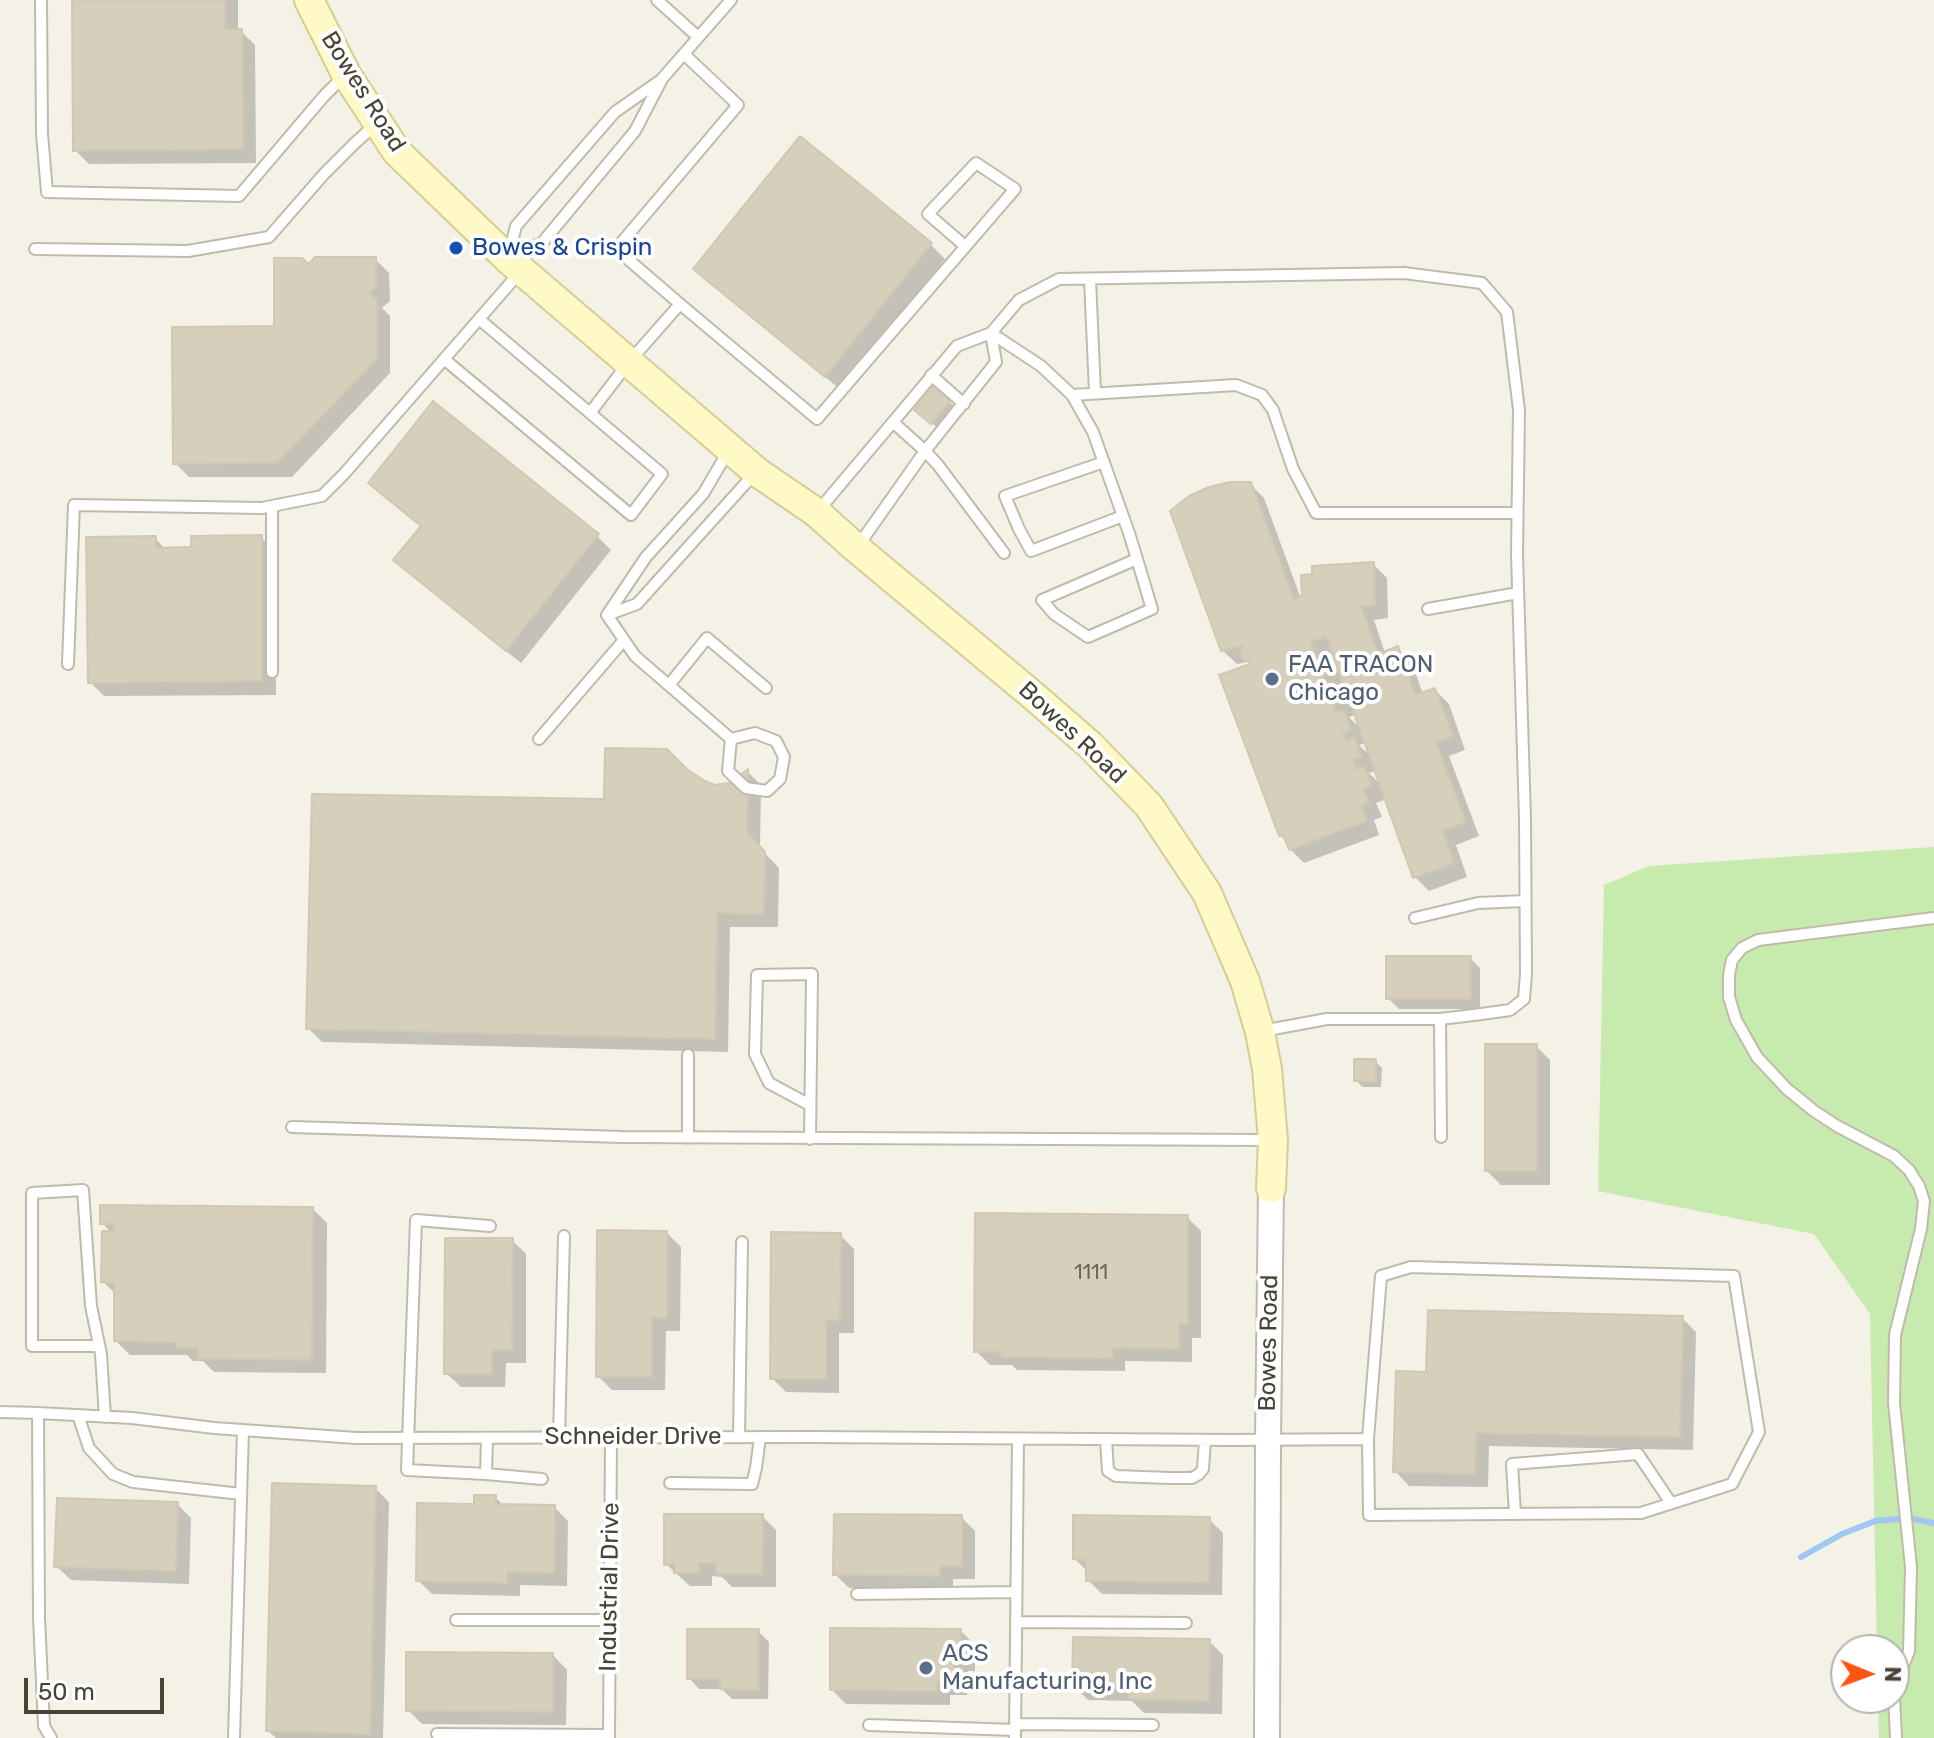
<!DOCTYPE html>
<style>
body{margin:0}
#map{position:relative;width:1934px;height:1738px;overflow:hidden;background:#f4f2e7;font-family:Rubik,sans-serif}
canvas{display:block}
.north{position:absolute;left:1830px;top:1634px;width:80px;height:80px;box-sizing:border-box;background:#fff;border:2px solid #b5b4ae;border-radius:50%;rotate:91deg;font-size:22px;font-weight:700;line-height:32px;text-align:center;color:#474335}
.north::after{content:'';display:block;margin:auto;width:28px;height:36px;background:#ff5513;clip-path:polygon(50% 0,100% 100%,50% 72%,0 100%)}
.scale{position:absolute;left:24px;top:1678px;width:140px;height:36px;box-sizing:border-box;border:4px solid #474335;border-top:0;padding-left:10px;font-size:24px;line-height:28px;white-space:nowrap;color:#474335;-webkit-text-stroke:6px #fff;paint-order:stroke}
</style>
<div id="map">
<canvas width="1934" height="1738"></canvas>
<div class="north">N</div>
<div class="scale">50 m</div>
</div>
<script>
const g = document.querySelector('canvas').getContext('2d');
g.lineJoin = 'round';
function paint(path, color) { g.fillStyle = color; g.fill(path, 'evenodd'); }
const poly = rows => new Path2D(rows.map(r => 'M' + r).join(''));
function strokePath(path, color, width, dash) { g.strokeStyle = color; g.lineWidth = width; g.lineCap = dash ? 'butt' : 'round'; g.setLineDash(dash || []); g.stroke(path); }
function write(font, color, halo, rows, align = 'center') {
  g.font = font + ' Rubik,sans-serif'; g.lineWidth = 8; g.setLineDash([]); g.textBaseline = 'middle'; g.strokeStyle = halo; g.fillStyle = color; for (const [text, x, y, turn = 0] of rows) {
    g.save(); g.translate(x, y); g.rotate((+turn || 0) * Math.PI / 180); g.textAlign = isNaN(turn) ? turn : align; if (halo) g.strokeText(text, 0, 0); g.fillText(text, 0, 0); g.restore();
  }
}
paint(poly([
 [1934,847,1934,1738,1879,1738,1878,1698,1894,1698,1894,1650,1877,1650,1870,1314,1814,1234,1598,1191,1604,885,1649,866]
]), '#c7eaae');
paint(poly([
 [74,0,238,0,238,31,241,31,255,45,256,163,89,164,75,150],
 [800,139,931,245,945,259,840,389,709,283,695,269],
 [375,259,389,273,390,301,382,308,390,316,390,373,292,477,189,477,175,463,276,328,309,267],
 [934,389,956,408,939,429,923,416],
 [370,483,597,536,611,550,521,663,410,574,396,560,422,527,384,497],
 [1250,484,1264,498,1301,599,1373,564,1387,578,1388,618,1374,620,1385,653,1398,649,1412,663,1423,694,1435,690,1449,704,1465,750,1449,756,1479,836,1456,845,1467,877,1429,891,1415,877,1387,799,1376,803,1382,817,1374,820,1379,835,1304,863,1290,849,1288,843,1280,835,1252,665,1248,662,1237,664,1222,650],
 [1334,652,1341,674,1324,656],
 [1346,686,1352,703,1338,689],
 [1356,715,1362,730,1349,717],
 [1366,743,1372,758,1359,745],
 [1376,771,1382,786,1369,773],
 [261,537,275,552,276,695,104,696,90,682,155,538,166,550,193,549],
 [687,772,715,787,730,785,748,772,761,785,760,848,779,868,778,927,730,927,728,1052,322,1042,308,1028,606,801],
 [1470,958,1480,968,1480,1009,1399,1009,1388,998],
 [1536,1046,1550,1060,1550,1185,1501,1185,1487,1171],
 [1375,1061,1382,1068,1381,1087,1362,1087,1356,1080],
 [313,1209,327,1223,326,1373,214,1372,203,1361,193,1361,187,1355,130,1355,116,1341,116,1294,103,1282,112,1233,102,1223],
 [1187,1217,1201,1231,1201,1338,1192,1338,1192,1362,1125,1361,1125,1371,1017,1370,1012,1365,990,1365,976,1351],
 [667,1233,681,1247,680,1331,666,1331,665,1390,612,1390,598,1376],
 [840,1235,854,1249,854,1333,839,1333,839,1393,786,1392,772,1378],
 [512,1240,526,1254,526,1363,506,1363,505,1387,461,1387,446,1373],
 [1682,1318,1696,1332,1693,1450,1489,1446,1488,1487,1409,1486,1395,1471,1428,1374],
 [375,1488,389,1502,383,1738,276,1738,268,1731],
 [495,1497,504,1506,554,1507,568,1521,567,1586,520,1585,520,1596,432,1594,418,1580,476,1506],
 [177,1504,191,1518,189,1584,71,1580,56,1566],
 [762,1516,776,1530,776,1587,732,1587,722,1577,712,1576,712,1586,690,1586,666,1564],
 [961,1517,975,1531,975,1579,953,1579,953,1589,849,1588,835,1574],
 [1209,1519,1223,1533,1222,1595,1102,1594,1088,1580,1088,1572,1075,1559],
 [758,1631,769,1642,768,1699,732,1699,722,1689,699,1689,689,1678],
 [961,1631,975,1645,975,1671,968,1671,967,1695,950,1695,950,1705,846,1704,832,1690],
 [1209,1641,1223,1655,1222,1714,1144,1713,1132,1701,1088,1700,1074,1686],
 [553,1655,567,1670,566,1725,422,1724,408,1710]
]), '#0003');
strokePath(poly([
 [1801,1557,1842,1534,1875,1521,1908,1518,1934,1523]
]), '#a1c7f3', 6);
const building = poly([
 [72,0,225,0,225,29,242,29,243,149,73,151,72,0],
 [800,136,932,243,825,377,693,269,800,136],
 [315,257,376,257,376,286,370,293,377,300,377,359,277,463,173,464,172,327,274,326,274,258,302,258,309,264,315,257],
 [934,386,951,400,931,424,914,410,934,386],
 [433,401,599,534,506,651,393,560,421,526,368,483,433,401],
 [1230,482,1251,482,1294,600,1302,595,1301,575,1312,574,1312,566,1374,562,1375,605,1361,606,1378,654,1398,646,1415,695,1435,688,1453,736,1436,742,1466,822,1443,831,1454,863,1413,878,1326,636,1311,642,1316,657,1324,654,1331,673,1323,676,1326,685,1334,682,1341,702,1333,705,1336,713,1344,710,1351,729,1343,733,1346,741,1354,737,1362,757,1353,760,1356,769,1364,766,1372,785,1363,789,1369,803,1361,806,1367,821,1289,850,1283,835,1279,836,1219,675,1250,664,1248,660,1245,661,1242,658,1240,654,1241,649,1244,648,1243,646,1221,651,1170,511,1189,496,1209,487,1230,482],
 [262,535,262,681,88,683,86,537,156,536,156,548,191,547,191,536,262,535],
 [605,748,667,749,688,770,705,781,715,785,729,783,748,769,747,832,765,852,764,914,717,913,715,1039,306,1029,312,794,604,799,605,748],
 [1386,956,1471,956,1471,999,1386,999,1386,956],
 [1485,1044,1537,1044,1537,1171,1485,1171,1485,1044],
 [1354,1059,1376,1059,1376,1082,1354,1081,1354,1059],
 [100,1205,313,1207,312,1360,198,1359,198,1348,177,1347,177,1342,114,1341,114,1283,101,1282,102,1231,114,1231,114,1224,100,1224,100,1205],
 [975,1213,1188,1215,1188,1324,1179,1324,1179,1349,1112,1348,1112,1358,1001,1357,1001,1352,974,1352,975,1213],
 [597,1230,667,1231,667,1318,652,1317,652,1377,596,1377,597,1230],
 [771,1232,841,1233,840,1320,826,1320,826,1379,770,1379,771,1232],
 [445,1238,513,1238,512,1350,492,1350,492,1374,444,1374,445,1238],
 [1428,1310,1683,1316,1680,1437,1476,1433,1475,1474,1393,1472,1396,1371,1426,1372,1428,1310],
 [272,1483,376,1486,370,1734,266,1731,272,1483],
 [474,1495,496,1495,496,1504,555,1505,554,1573,507,1572,507,1583,416,1581,417,1503,474,1504,474,1495],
 [57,1498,178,1502,176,1571,54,1567,57,1498],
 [664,1514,763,1514,762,1574,716,1574,716,1563,698,1563,699,1573,674,1573,674,1564,664,1565,664,1514],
 [834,1514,962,1515,962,1566,940,1566,940,1576,833,1575,834,1514],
 [1073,1515,1210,1517,1209,1582,1086,1581,1086,1560,1073,1559,1073,1515],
 [830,1628,961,1629,961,1658,954,1657,954,1682,937,1682,937,1691,830,1690,830,1628],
 [687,1629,759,1629,759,1690,720,1689,720,1679,687,1679,687,1629],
 [1073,1637,1210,1639,1209,1701,1128,1699,1128,1688,1072,1687,1073,1637],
 [406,1652,553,1653,553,1712,406,1711,406,1652]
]);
paint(building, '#d6cfbc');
strokePath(building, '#d1c8af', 2);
const service = poly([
 [41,0,42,134,47,192,239,196,324,96,345,75],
 [657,0,698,37],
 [35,249,188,251,269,237,324,174,355,143,376,124],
 [509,254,516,226,615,112,661,80,731,0],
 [510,257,542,243,635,131,661,81],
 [1090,279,1095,393],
 [680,304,817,419,1015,189,976,163,928,214,965,246],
 [444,359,631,515,662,474,479,319],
 [931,375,964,404],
 [1072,395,1236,385,1262,395,1273,410,1293,469,1316,513,1517,513],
 [590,413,629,362,680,304,616,249,738,105,685,55],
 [894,423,925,451,938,465,1004,553],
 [1104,462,1005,496,1019,529,1031,551,1123,516],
 [272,506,272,672],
 [818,511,957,346,991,333,996,362,925,451,858,546],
 [1137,559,1042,600,1054,614,1088,637,1152,609,1137,559,1129,533,1093,432,1072,395,1041,366,991,333,1019,300,1059,279,1404,273,1482,283,1507,312,1519,410,1517,554,1525,818,1526,974,1524,999,1510,1010,1474,1015,1440,1019,1327,1019,1262,1031],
 [1428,609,1518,593],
 [607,615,635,656,731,739,755,733,776,741,784,757,780,779,767,791,746,788,728,771,731,739],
 [607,615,637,604,754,474],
 [607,615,646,557,703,494,729,450],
 [68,664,74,505,262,508,322,496,344,474,520,272],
 [669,685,707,638,766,688],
 [539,739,624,640],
 [1415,918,1478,903,1525,901],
 [1440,1019,1441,1137],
 [292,1127,622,1137,1271,1140],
 [688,1138,688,1055],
 [810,1139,812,974,757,975,755,1054,769,1083,810,1105],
 [99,1346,32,1346,32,1193,83,1190,91,1306,101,1354,105,1417],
 [0,1412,38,1413,132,1418,214,1428,356,1438,812,1437,1232,1440,1368,1439,1369,1515,1641,1513,1732,1484,1759,1432,1734,1276,1411,1267,1381,1276,1368,1439],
 [38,1413,39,1618,44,1726,51,1738],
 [78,1415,89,1448,113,1474,133,1482,241,1494],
 [559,1437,564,1236],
 [739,1437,742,1242],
 [487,1438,486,1474,407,1470,416,1220,490,1226],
 [1106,1439,1108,1471,1116,1476,1169,1478,1192,1478,1199,1474,1203,1469,1205,1440],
 [486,1474,542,1479],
 [670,1483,752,1484,756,1468,760,1437],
 [1515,1514,1512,1464,1638,1454,1671,1503],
 [857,1594,1016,1592],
 [456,1620,610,1620],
 [1016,1622,1186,1623],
 [1894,1690,1909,1651,1911,1567,1894,1403,1895,1335,1921,1229,1924,1201,1919,1186,1909,1170,1894,1156,1837,1126,1814,1111,1787,1089,1757,1057,1736,1020,1729,997,1729,975,1732,960,1742,948,1758,940,1934,918],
 [1894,1698,1896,1738],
 [1015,1724,1153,1725],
 [869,1725,1015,1730],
 [437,1734,609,1735],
 [234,1738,243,1430],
 [609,1738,611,1437],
 [1015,1738,1018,1439]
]);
const tertiary = poly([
 [1267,1738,1268,1440,1271,1188]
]);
const secondary = poly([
 [309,0,346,74,397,152,507,258,757,472,817,513,856,548,1030,693,1090,745,1149,806,1207,893,1245,981,1260,1032,1267,1069,1273,1140,1271,1188]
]);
strokePath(service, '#c0bba9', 14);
strokePath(tertiary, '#c0bba9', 28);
strokePath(secondary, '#d6cd95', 32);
strokePath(service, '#fff', 10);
strokePath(tertiary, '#fff', 24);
strokePath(secondary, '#fff9c6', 28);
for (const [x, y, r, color] of [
 [456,248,8,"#1a4fb4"],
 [1272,679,8,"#5c6f8a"],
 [926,1668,8,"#5c6f8a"]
]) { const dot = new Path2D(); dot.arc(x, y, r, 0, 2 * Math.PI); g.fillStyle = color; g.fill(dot); strokePath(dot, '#fff', 3); }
write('20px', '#6b6657', null, [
 ["1111",1091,1273]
]);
write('24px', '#474335', '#fff', [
 ["Bowes Road",363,92,58],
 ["Bowes Road",1072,733,43],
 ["Bowes Road",1269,1343,-89],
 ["Schneider Drive",633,1437],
 ["Industrial Drive",610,1587,-89]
]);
write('24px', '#164399', '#fff', [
 ["Bowes & Crispin",472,248]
], 'left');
write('24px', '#4e5e75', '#fff', [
 ["FAA TRACON",1288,665],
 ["Chicago",1288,693],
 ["ACS",942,1654],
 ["Manufacturing, Inc",942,1682]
], 'left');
</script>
